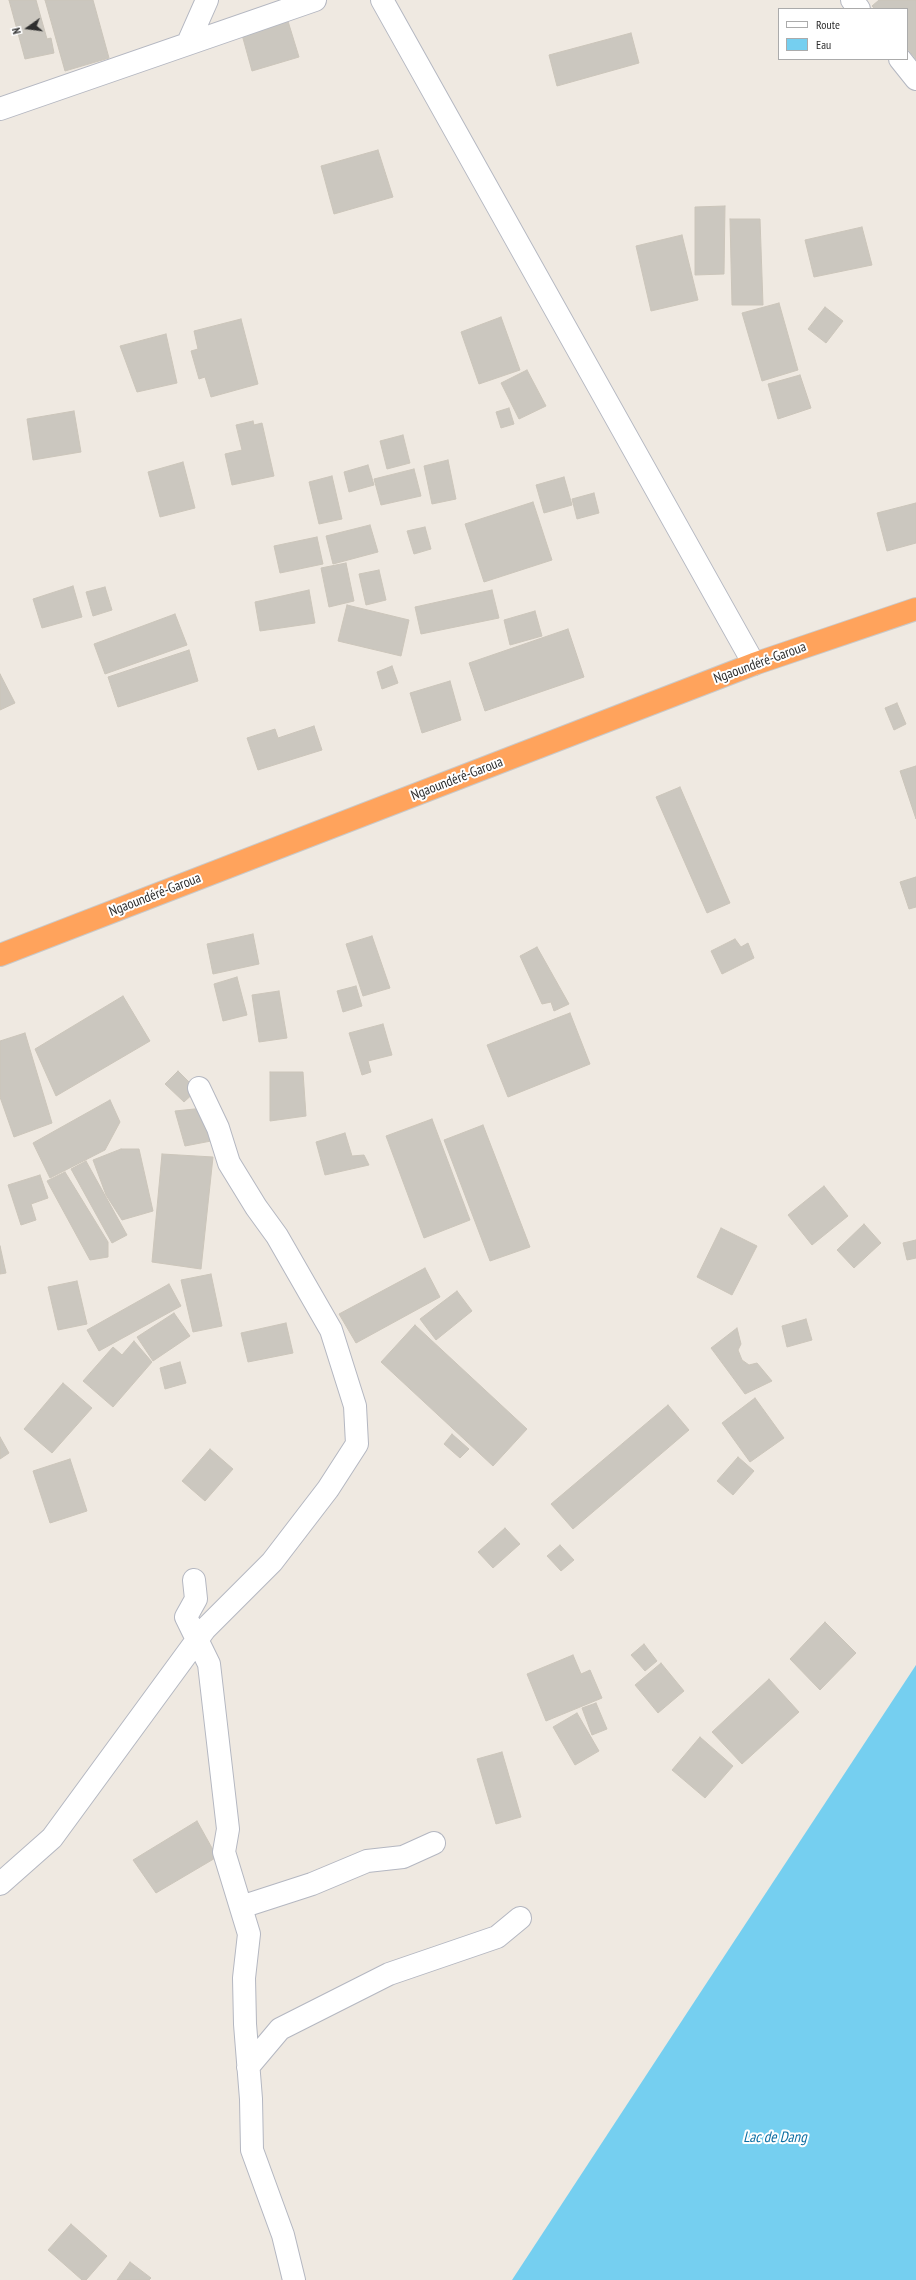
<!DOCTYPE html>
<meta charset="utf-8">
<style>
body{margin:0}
#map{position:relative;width:916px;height:2280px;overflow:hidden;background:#efe9e1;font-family:"PT Sans Narrow",sans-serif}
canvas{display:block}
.legend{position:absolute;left:778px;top:8px;width:130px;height:52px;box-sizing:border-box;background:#fff;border:1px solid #ababab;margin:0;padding:5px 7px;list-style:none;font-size:12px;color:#2e2e2e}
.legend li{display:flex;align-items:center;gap:8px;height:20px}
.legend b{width:20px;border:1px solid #ababab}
.north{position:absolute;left:8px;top:8px;width:40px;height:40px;-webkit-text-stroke:3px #fff;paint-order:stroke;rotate:256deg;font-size:11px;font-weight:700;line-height:16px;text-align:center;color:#2e2e2e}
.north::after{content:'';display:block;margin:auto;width:14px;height:18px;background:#2e2e2e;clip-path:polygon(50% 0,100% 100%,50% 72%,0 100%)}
</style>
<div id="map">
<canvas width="916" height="2280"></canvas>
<ul class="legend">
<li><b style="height:5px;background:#fff"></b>Route</li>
<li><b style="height:11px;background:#75cff0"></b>Eau</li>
</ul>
<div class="north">N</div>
</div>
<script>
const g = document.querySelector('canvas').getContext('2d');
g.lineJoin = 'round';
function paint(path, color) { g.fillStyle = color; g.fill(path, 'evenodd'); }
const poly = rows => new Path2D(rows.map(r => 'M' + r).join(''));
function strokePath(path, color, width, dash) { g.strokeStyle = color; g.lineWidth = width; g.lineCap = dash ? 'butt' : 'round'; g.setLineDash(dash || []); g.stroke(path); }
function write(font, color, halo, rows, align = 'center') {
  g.font = font + ' "PT Sans Narrow",sans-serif'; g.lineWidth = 4; g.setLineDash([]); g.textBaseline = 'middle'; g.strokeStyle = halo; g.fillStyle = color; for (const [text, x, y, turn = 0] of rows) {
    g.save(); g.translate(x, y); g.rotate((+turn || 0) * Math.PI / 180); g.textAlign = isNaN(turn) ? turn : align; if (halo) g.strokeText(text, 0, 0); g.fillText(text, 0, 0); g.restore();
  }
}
paint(poly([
 [916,1665,916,2280,512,2280,702,1990]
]), '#75cff0');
const building = poly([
 [9,0,36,0,47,39,51,38,54,53,25,59,9,0],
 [45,0,93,0,109,58,65,71,45,0],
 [879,0,916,0,916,59,907,48,907,9,875,9,872,6,879,0],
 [287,18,299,57,252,71,241,31,287,18],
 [631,33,639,63,557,86,549,55,631,33],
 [378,150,393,197,334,214,321,166,378,150],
 [725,206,724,274,695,275,695,207,725,206],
 [730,219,760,219,763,305,732,305,730,219],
 [862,227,872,265,814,277,805,240,862,227],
 [682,235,698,300,651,311,636,246,682,235],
 [779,303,798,370,762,381,742,313,779,303],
 [825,307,843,321,826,343,808,329,825,307],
 [501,317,520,370,479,384,461,332,501,317],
 [241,319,258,384,211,397,205,377,199,379,191,351,198,349,194,331,241,319],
 [166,334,177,383,137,392,120,346,166,334],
 [527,370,546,406,519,419,501,383,527,370],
 [800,375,811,408,778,419,768,384,800,375],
 [509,408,514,424,501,428,496,412,509,408],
 [74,411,81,452,33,460,27,419,74,411],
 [253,421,254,425,262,423,274,476,232,485,225,454,242,450,236,425,253,421],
 [403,435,410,463,387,469,380,441,403,435],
 [448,460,456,499,432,504,424,466,448,460],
 [183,462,195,508,160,517,148,472,183,462],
 [368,465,374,485,349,492,344,472,368,465],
 [414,469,421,496,381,505,374,479,414,469],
 [332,476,342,519,319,524,309,482,332,476],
 [564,477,572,505,544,513,536,485,564,477],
 [594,493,599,513,577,519,572,499,594,493],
 [533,502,552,560,484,582,465,524,533,502],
 [916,503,916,543,887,551,877,513,916,503],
 [370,525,378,552,333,564,326,536,370,525],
 [425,527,431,549,414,554,407,531,425,527],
 [317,537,323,564,280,573,274,546,317,537],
 [346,563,354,601,329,607,321,568,346,563],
 [379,570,386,600,366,605,359,574,379,570],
 [73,586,82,617,42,628,33,599,73,586],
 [105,587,112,610,93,616,86,592,105,587],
 [309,590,315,623,260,631,255,602,309,590],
 [492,590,499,618,421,634,415,607,492,590],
 [347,605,409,620,401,656,338,641,347,605],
 [535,611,542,636,510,645,504,620,535,611],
 [175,614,187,645,105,674,94,644,175,614],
 [568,629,584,677,485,711,469,663,568,629],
 [189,650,198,681,118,707,108,677,189,650],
 [392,666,398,683,382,689,377,672,392,666],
 [0,674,15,703,0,710,0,674],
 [450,681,461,720,422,733,410,693,450,681],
 [897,703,906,724,894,730,885,708,897,703],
 [314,726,322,750,258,770,247,738,275,729,278,738,314,726],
 [916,766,916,819,900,771,916,766],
 [680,787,730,903,707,913,656,797,680,787],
 [916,877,916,907,909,909,900,882,916,877],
 [253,934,259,964,213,974,207,944,253,934],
 [372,936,390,988,363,996,346,944,372,936],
 [735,939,741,947,748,943,754,958,722,974,711,951,735,939],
 [537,947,569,1004,554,1011,551,1002,542,1004,520,956,537,947],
 [237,977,247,1015,223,1021,214,984,237,977],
 [356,986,362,1006,343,1012,337,991,356,986],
 [279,991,287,1038,259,1042,252,995,279,991],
 [123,996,150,1041,56,1096,35,1049,123,996],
 [570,1013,590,1064,508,1097,487,1045,570,1013],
 [383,1024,392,1055,368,1061,371,1072,362,1075,349,1033,383,1024],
 [25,1033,52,1123,14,1137,0,1097,0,1041,25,1033],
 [178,1071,197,1090,184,1102,165,1084,178,1071],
 [270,1072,303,1072,306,1116,270,1121,270,1072],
 [110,1100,120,1122,105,1150,50,1178,33,1143,110,1100],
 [204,1108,211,1141,185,1146,175,1111,204,1108],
 [432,1119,470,1220,424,1238,386,1136,432,1119],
 [483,1125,530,1247,490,1261,444,1140,483,1125],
 [345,1133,352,1156,364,1155,369,1165,325,1175,316,1142,345,1133],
 [121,1149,139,1149,153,1211,122,1220,106,1195,93,1160,121,1149],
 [162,1154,213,1157,201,1269,152,1262,162,1154],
 [86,1161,127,1235,112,1243,71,1169,86,1161],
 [65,1172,108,1242,108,1257,90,1260,47,1181,65,1172],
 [40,1175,48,1198,31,1204,36,1220,21,1225,8,1185,40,1175],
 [824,1186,848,1216,812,1245,788,1215,824,1186],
 [864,1224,881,1243,854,1268,837,1250,864,1224],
 [721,1228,757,1246,732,1295,697,1277,721,1228],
 [916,1240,916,1258,907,1260,903,1243,916,1240],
 [0,1246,6,1273,0,1274,0,1246],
 [425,1268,440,1297,356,1343,339,1314,425,1268],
 [211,1274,222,1326,193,1332,181,1280,211,1274],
 [77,1281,87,1324,58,1330,48,1287,77,1281],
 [169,1284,181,1306,99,1351,87,1330,169,1284],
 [457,1291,472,1311,436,1340,420,1319,457,1291],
 [174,1313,190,1336,153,1361,137,1337,174,1313],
 [806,1319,812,1340,787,1347,782,1326,806,1319],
 [286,1323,293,1353,248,1362,241,1333,286,1323],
 [415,1325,527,1429,493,1466,381,1362,415,1325],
 [737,1328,741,1344,738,1350,742,1360,749,1365,757,1363,772,1381,745,1394,711,1348,737,1328],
 [134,1341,152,1362,113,1407,83,1381,113,1347,122,1355,134,1341],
 [180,1362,186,1383,165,1389,160,1368,180,1362],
 [63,1383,92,1408,52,1453,24,1429,63,1383],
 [755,1398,784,1438,750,1462,722,1423,755,1398],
 [668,1405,689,1430,573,1529,551,1504,668,1405],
 [452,1434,469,1449,460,1458,444,1444,452,1434],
 [0,1437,9,1453,0,1459,0,1437],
 [210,1449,233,1469,205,1501,182,1481,210,1449],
 [738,1457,754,1471,733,1495,717,1481,738,1457],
 [70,1459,87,1511,50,1523,33,1471,70,1459],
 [505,1528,520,1544,493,1568,478,1552,505,1528],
 [560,1545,574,1560,561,1571,547,1556,560,1545],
 [825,1622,856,1653,820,1690,790,1659,825,1622],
 [644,1644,657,1661,645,1671,631,1655,644,1644],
 [573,1655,581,1674,590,1670,602,1698,546,1721,527,1674,573,1655],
 [661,1663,684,1691,658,1713,635,1685,661,1663],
 [769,1679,799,1712,742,1764,712,1732,769,1679],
 [596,1703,607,1729,592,1735,582,1708,596,1703],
 [577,1713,599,1751,575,1765,553,1727,577,1713],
 [700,1737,733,1766,705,1798,672,1770,700,1737],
 [502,1752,521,1817,496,1824,477,1759,502,1752],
 [197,1821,217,1857,156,1893,133,1860,197,1821],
 [71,2224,107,2256,86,2280,82,2280,48,2250,71,2224],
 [130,2262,151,2278,149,2280,117,2280,130,2262]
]);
paint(building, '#cbc7bf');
strokePath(building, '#cbc5ba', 1);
const street = poly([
 [382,0,754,664],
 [852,0,859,9],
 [188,43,207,0],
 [900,59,916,79],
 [0,109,315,0],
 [194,1580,196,1599,186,1617,209,1664,228,1829,224,1852,249,1934,244,1978,245,2024,251,2099,252,2150,283,2235,294,2280],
 [0,1884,52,1838,205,1629,272,1562,328,1489,357,1444,355,1406,331,1330,277,1236,256,1207,229,1163,218,1128,199,1088],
 [241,1907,312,1884,367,1861,403,1857,434,1843],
 [248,2067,280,2029,389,1974,497,1937,520,1918]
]);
const highway = poly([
 [0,955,754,664,916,609]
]);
strokePath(street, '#b4b7c1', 24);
strokePath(highway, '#c9c9c9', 24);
strokePath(street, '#fff', 22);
strokePath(highway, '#ffa35c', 22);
write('14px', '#2e2e2e', '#fff', [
 ["Ngaoundéré-Garoua",760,663,-20],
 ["Ngaoundéré-Garoua",457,779,-21],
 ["Ngaoundéré-Garoua",155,895,-21]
]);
write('italic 15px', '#0d6fa3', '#fff', [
 ["Lac de Dang",775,2138]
]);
</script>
